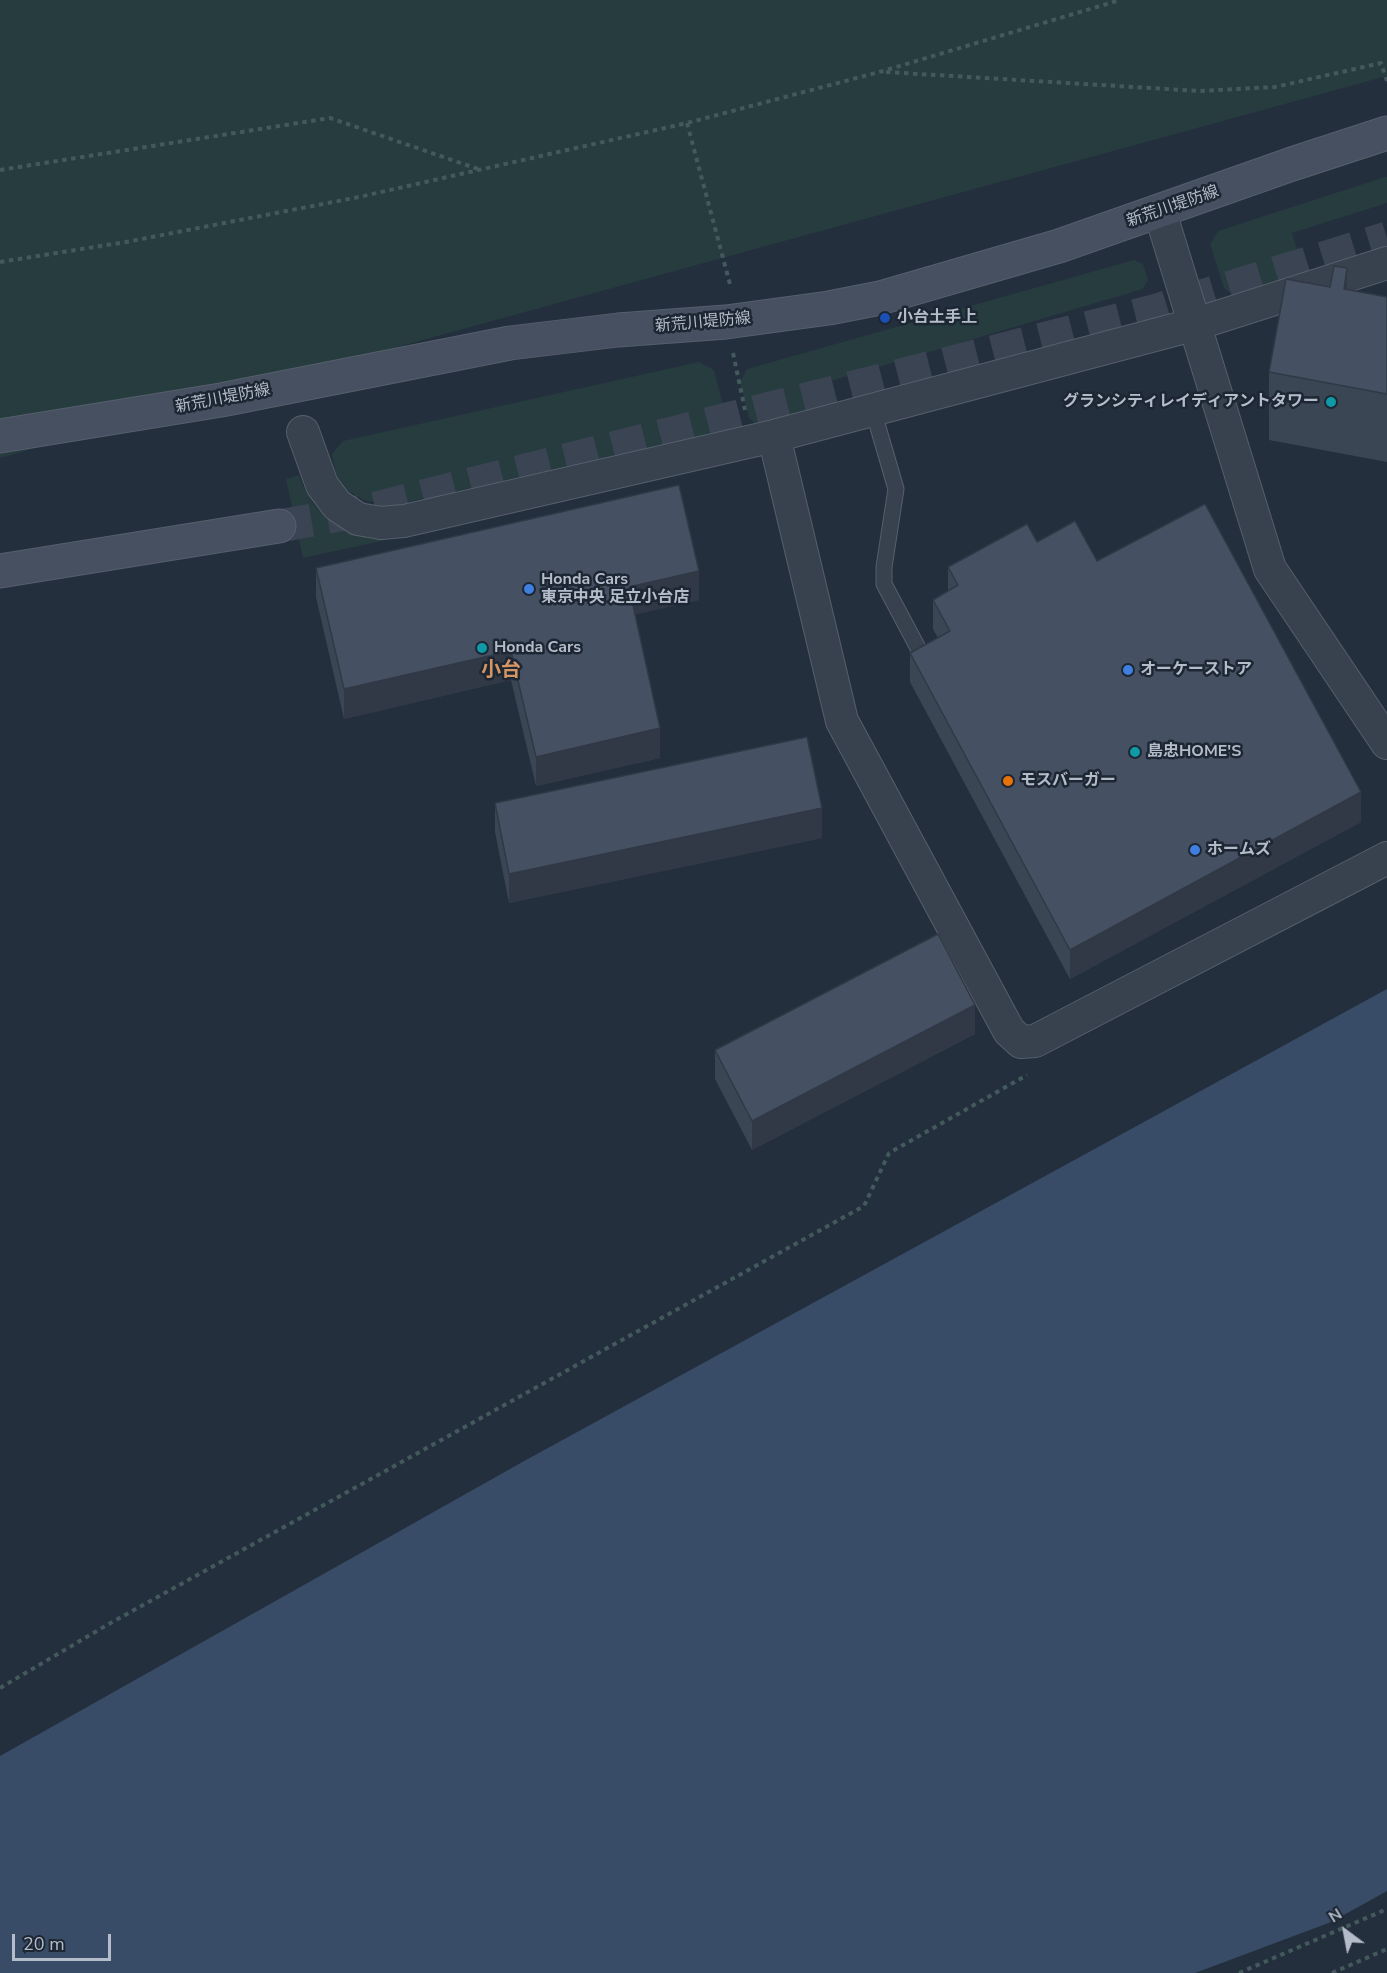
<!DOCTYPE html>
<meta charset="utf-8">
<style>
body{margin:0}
#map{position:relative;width:1387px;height:1973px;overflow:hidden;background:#242f3e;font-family:"Nunito Sans",sans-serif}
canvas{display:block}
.north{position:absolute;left:1315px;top:1901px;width:60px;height:60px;-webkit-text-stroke:4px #1d2633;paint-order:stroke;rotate:328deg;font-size:16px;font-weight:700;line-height:24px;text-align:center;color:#b4bcc9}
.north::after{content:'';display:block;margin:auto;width:21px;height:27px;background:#b4bcc9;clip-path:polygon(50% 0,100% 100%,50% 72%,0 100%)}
.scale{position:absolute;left:12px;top:1934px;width:99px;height:27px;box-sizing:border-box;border:3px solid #b4bcc9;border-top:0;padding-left:8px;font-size:18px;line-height:21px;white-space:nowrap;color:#b4bcc9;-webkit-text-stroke:4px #1d2633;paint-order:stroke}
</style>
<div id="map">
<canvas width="1387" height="1973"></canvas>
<div class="north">N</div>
<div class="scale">20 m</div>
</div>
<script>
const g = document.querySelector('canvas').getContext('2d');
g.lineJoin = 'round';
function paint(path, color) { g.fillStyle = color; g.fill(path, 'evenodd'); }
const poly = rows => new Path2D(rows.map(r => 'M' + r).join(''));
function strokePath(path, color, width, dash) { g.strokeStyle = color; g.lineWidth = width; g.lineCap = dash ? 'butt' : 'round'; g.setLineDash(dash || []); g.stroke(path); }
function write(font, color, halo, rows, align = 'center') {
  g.font = font + ' "Nunito Sans","Noto Sans JP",sans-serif'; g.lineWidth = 5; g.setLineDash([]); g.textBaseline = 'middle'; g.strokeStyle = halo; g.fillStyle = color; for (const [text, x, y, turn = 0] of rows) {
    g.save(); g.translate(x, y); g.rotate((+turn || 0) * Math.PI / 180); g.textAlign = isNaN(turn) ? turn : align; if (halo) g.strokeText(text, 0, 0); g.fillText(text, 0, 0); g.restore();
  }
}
paint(poly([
 [0,0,1387,0,1387,76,229,393,0,458],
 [1385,177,1387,177,1387,203,1292,233,1304,273,1232,294,1224,288,1210,244,1218,231],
 [1134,260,1143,264,1148,280,1143,289,831,381,837,403,756,424,749,418,740,382,747,369],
 [699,362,714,370,727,420,720,432,390,506,364,500,347,490,336,474,332,454,343,441],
 [299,475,304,488,314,505,331,524,351,534,391,539,303,558,286,479]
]), '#263c3f');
paint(poly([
 [1387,989,1387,1891,1331,1922,1195,1973,0,1973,0,1756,526,1460]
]), '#394c67');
strokePath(poly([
 [279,526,368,510,1157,310,1387,238]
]), '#3a4453', 33, [33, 16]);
const lane = poly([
 [873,410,896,489,884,567,884,584,927,665]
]);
const street = poly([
 [1160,212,1270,569,1387,743],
 [303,432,322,485,337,505,358,519,381,523,404,521,774,436,1196,324,1387,263],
 [774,436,842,721,1009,1031,1021,1042,1035,1041,1387,858]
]);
const secondary = poly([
 [0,436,221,400,510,343,618,330,726,322,829,308,880,298,1059,246,1292,164,1387,133],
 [0,571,279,526]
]);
strokePath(lane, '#565f6c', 17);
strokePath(street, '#565f6c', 34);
strokePath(secondary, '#565f6c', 35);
strokePath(poly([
 [886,72,1200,91,1275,87,1381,63,1387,81],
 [687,123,731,288],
 [0,170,330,118,481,170],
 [0,262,126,242,359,197,687,123,883,71,1120,0],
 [733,353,745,410],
 [0,1688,107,1625,864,1206,889,1153,1027,1075],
 [1239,1973,1387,1909],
 [1332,1973,1387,1949]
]), '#44595c', 4, [4.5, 4.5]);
strokePath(lane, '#38414e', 15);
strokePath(street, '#38414e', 32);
strokePath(secondary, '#465061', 33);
paint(poly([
 [1347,289,1387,297,1387,462,1269,440,1269,372],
 [1037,542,1097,561,1361,822,1070,979,910,682,910,653,938,638,933,629,933,600,948,591,948,567],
 [316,568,699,600,635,614,660,758,536,786,511,680,344,719,316,597],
 [495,803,822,838,509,903,495,832],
 [975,1034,752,1150,715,1079,715,1050]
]), '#3b4654');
paint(poly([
 [1347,268,1347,336,1344,289],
 [699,571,699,600,629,616,629,587],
 [511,651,511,680,344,719,344,689],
 [660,728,660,758,536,786,536,757],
 [1361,792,1361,822,1070,979,1070,950],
 [822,808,822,838,509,903,509,874],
 [975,1005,975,1034,752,1150,752,1121]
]), '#303945');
const building = poly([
 [1334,266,1347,268,1344,289,1387,297,1387,394,1269,372,1286,279,1330,287,1334,266],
 [679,485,699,571,629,587,660,728,536,757,511,651,344,689,316,568,679,485],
 [1205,504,1361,792,1070,950,910,653,950,631,933,600,958,585,948,567,1027,524,1037,542,1075,521,1097,561,1205,504],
 [807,737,822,808,509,874,495,803,807,737],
 [938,934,975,1005,752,1121,715,1050,938,934]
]);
paint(building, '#455162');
strokePath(building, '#303945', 1.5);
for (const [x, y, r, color] of [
 [885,318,6,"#1a4fb4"],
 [1331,402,6,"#0f9aa8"],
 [529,589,6,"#3f7fe0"],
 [482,648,6,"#0f9aa8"],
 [1128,670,6,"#3f7fe0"],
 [1135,752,6,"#0f9aa8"],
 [1008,781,6,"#e8710a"],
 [1195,850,6,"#3f7fe0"]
]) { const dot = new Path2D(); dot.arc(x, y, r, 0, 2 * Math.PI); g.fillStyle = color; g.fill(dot); strokePath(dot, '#1d2633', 2); }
write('16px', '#b4bcc9', '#1d2633', [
 ["新荒川堤防線",1173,207,-19],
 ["新荒川堤防線",703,323,-5],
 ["新荒川堤防線",223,399,-11]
]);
write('bold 16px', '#b4bcc9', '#1d2633', [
 ["小台土手上",897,318],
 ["グランシティレイディアントタワー",1319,402,"right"],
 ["Honda Cars",541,580],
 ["東京中央 足立小台店",541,598],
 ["Honda Cars",494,648],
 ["オーケーストア",1140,670],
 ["島忠HOME'S",1147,752],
 ["モスバーガー",1020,781],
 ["ホームズ",1207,850]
], 'left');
write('bold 20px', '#d59563', '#1d2633', [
 ["小台",501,671]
]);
</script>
